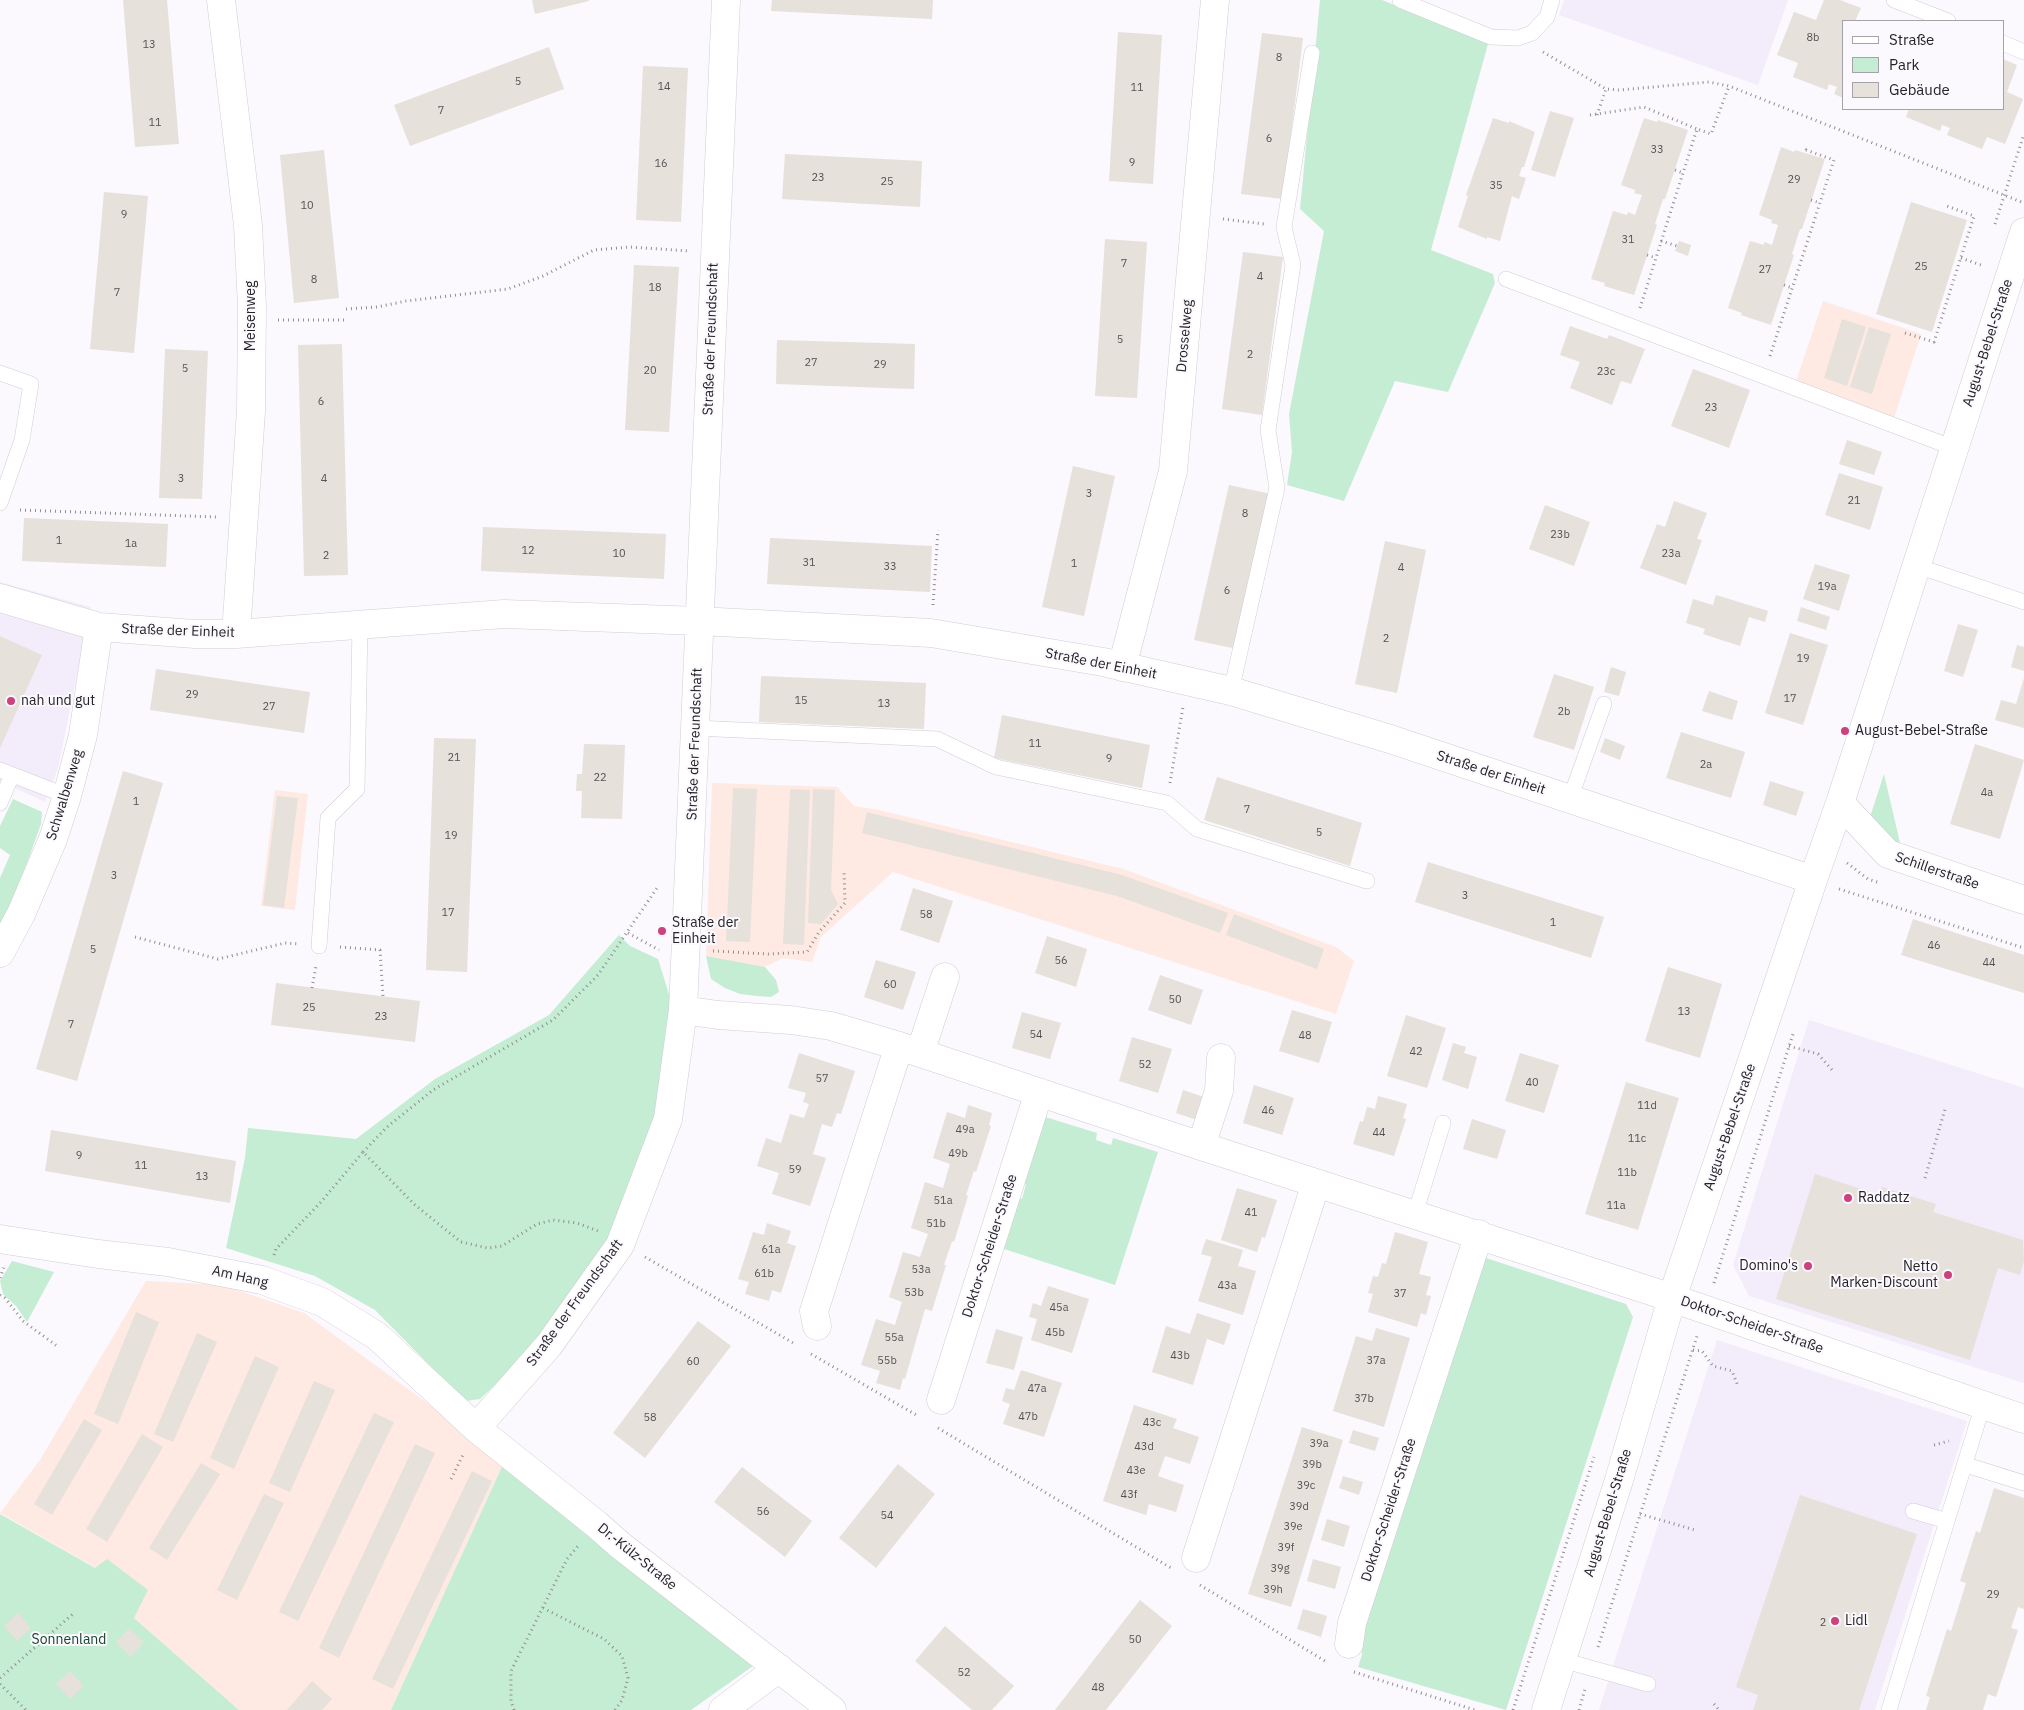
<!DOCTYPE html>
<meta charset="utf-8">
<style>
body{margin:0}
#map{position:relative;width:2024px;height:1710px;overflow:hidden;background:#fbf8fe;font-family:"IBM Plex Sans",sans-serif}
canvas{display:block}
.legend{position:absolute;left:1842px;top:20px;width:162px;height:90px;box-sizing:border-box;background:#fbf8fe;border:1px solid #a5a3a8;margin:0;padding:6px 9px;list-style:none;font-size:15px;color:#242326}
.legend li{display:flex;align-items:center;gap:10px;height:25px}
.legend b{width:25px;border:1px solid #a5a3a8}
</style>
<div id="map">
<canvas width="2024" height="1710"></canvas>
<ul class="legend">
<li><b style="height:6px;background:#fff"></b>Straße</li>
<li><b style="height:14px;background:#c4edd3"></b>Park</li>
<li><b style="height:14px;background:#e6e1db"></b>Gebäude</li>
</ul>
</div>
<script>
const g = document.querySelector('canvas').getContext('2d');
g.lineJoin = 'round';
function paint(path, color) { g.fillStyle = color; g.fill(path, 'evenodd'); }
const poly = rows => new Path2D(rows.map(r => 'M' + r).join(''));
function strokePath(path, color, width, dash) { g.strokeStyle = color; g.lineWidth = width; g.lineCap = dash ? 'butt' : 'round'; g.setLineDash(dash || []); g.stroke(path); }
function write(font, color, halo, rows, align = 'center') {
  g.font = font + ' "IBM Plex Sans",sans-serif'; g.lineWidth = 4; g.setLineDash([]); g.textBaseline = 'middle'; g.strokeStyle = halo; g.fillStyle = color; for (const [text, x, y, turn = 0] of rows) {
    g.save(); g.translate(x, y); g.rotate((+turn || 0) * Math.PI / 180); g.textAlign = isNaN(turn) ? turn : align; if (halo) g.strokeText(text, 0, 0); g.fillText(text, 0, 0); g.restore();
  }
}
paint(poly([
 [1564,0,1788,0,1758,85,1559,15],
 [0,582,91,607,58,768,45,802,0,781],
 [1809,1020,2024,1088,2024,1383,1749,1296,1733,1265],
 [1717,1340,1967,1421,1875,1710,1599,1710]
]), '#f3ecfa');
paint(poly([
 [1823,301,1921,334,1894,418,1796,381],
 [712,783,837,787,854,806,879,810,1123,869,1336,947,1354,961,1336,1014,893,872,821,937,812,962,783,958,765,967,716,959,706,956],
 [275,790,308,794,295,910,261,906],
 [146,1281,223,1285,304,1313,505,1460,391,1710,239,1710,134,1618,148,1590,96,1568,0,1513,40,1460]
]), '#feeae3');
paint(poly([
 [1320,0,1382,0,1488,44,1431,250,1493,274,1495,283,1448,392,1395,381,1344,501,1287,485,1292,452,1289,414,1324,231,1300,209],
 [1884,774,1901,847,1886,837,1870,817],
 [13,799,42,812,41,824,14,899,0,925,0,878,10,855,0,848,0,826],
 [619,935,630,946,658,959,673,1007,655,1131,627,1204,600,1252,523,1358,480,1399,465,1401,375,1310,315,1276,226,1248,245,1158,248,1128,356,1139,435,1079,549,1015],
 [706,956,765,967,776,980,779,992,771,997,757,996,740,994,725,988,711,979],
 [1042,1116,1097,1133,1096,1140,1111,1145,1113,1138,1158,1152,1115,1285,998,1247,1014,1197,1022,1199,1026,1184,1019,1182],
 [1483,1257,1626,1304,1633,1317,1506,1710,1358,1667,1362,1655,1359,1634],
 [12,1261,54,1272,27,1322,16,1306,3,1294,0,1281],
 [505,1460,753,1666,691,1710,391,1710],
 [0,1514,95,1568,107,1559,148,1590,134,1618,239,1710,0,1710]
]), '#c4edd3');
paint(poly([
 [123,0,167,0,179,144,135,147],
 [532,0,589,0,589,1,535,14],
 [772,0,933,0,932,19,771,11],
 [1824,0,1840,0,1861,8,1855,21,1843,21,1843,98,1834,94,1837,87,1829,84,1827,90,1793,77,1798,63,1777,55,1794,12,1816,20],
 [1118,32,1162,35,1153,184,1109,181],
 [1262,33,1303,38,1283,199,1241,194],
 [549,47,564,89,410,146,394,105],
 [2003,59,2017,65,2007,92,2023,99,2005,144,1987,137,1982,149,1947,135,1950,128,1942,125,1940,131,1906,117,1909,109,2003,109],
 [643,66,688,68,681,222,636,220],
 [1550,111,1574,118,1555,177,1531,170],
 [1493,118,1509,123,1509,121,1535,132,1524,167,1522,167,1519,176,1526,178,1519,199,1512,196,1500,241,1487,237,1487,239,1458,227,1468,196,1466,195],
 [1644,118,1657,122,1658,120,1688,130,1665,199,1663,199,1655,224,1657,225,1634,295,1604,286,1605,283,1591,279,1613,211,1627,215,1628,212,1635,215,1642,195,1634,193,1635,190,1621,185],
 [1781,147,1794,152,1795,150,1825,159,1802,229,1800,229,1792,254,1794,255,1771,325,1741,315,1742,313,1728,308,1750,241,1764,245,1764,242,1772,245,1778,225,1771,223,1772,220,1759,215],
 [324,150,339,298,294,303,280,155],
 [785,154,922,161,920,207,782,199],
 [104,192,148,196,134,353,90,349],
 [1911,202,1967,220,1932,332,1876,314],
 [1105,239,1147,242,1137,398,1095,396],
 [1679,241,1691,245,1688,256,1675,251],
 [1243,252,1283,257,1262,415,1222,409],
 [634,265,679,267,669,432,625,430],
 [1842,319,1866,327,1847,386,1824,378],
 [1570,326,1607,339,1609,335,1645,349,1631,384,1621,381,1612,405,1570,388,1580,362,1560,355],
 [1869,327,1891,334,1872,394,1850,387],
 [777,340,915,344,914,389,776,384],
 [342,344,348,575,304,576,298,345],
 [165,349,208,351,202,499,159,498],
 [1693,369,1750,390,1729,448,1671,426],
 [1847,440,1882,452,1874,475,1839,464],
 [1073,466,1115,476,1084,616,1042,607],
 [1839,473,1883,487,1870,530,1825,515],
 [1229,485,1271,494,1237,649,1194,640],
 [1674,501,1707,513,1697,539,1702,540,1686,585,1640,568,1657,524,1665,527],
 [1545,505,1590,522,1574,566,1529,549],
 [24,518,168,524,166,567,22,561],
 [483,527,666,534,664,579,481,571],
 [770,538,932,546,930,592,767,584],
 [1385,541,1426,550,1397,693,1355,684],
 [1815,564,1850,575,1839,611,1803,599],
 [1716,595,1768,611,1765,622,1749,617,1740,646,1703,634,1705,629,1686,623,1693,599,1713,605],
 [1801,607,1830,617,1826,630,1797,621],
 [1958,624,1978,630,1963,677,1944,671],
 [1790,633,1828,645,1803,725,1765,713],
 [0,636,42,655,0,748],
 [2017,645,2024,647,2024,671,2011,667],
 [1611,667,1626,672,1619,696,1604,692],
 [156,669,310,692,304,733,150,710],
 [1554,674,1594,687,1574,750,1533,737],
 [761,676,926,683,924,729,759,722],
 [2024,678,2024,728,1995,720,2001,700,2016,704],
 [1709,691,1738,701,1732,720,1702,711],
 [1002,715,1150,745,1142,788,994,758],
 [1681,732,1745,752,1731,798,1666,778],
 [434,738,476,739,467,972,426,970],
 [1605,738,1625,746,1620,760,1600,752],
 [584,744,625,745,622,819,581,818,582,791,576,791,577,774,582,774],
 [1975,744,2024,760,2000,839,1950,824],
 [123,771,163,783,77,1081,36,1069],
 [1217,777,1362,823,1350,866,1204,820],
 [1770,781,1804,792,1796,816,1763,805],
 [733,788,757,789,750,942,726,941],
 [790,789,810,790,804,945,783,944],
 [813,789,835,790,831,890,838,904,821,924,808,923],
 [277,796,298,798,284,908,263,905],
 [867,812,1122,875,1228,913,1220,933,1117,896,862,833],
 [1428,862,1604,917,1591,958,1415,902],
 [913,888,953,901,939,943,900,930],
 [1234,914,1324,949,1317,969,1226,935],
 [1913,919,2024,955,2024,993,1901,955],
 [1047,936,1087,949,1076,987,1035,973],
 [876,960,916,972,903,1010,864,997],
 [1668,967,1722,984,1700,1058,1645,1041],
 [1160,975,1203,990,1191,1025,1148,1010],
 [276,983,420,1001,415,1042,271,1025],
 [1292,1010,1332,1022,1319,1063,1279,1051],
 [1022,1012,1061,1023,1050,1059,1012,1048],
 [1406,1015,1446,1028,1427,1088,1387,1076],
 [1132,1037,1172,1049,1158,1093,1119,1081],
 [1453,1043,1466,1047,1464,1053,1477,1057,1468,1089,1442,1080],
 [799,1053,855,1071,841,1114,837,1113,832,1127,822,1124,813,1154,826,1158,810,1206,772,1194,779,1173,757,1166,766,1138,781,1143,790,1114,804,1118,809,1104,803,1102,806,1093,788,1088],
 [1520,1053,1559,1065,1544,1113,1505,1101],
 [1626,1082,1679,1098,1638,1230,1585,1214],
 [1254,1085,1294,1098,1282,1135,1243,1123],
 [1183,1090,1204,1097,1197,1120,1176,1113],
 [1378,1096,1407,1104,1403,1118,1406,1119,1394,1156,1353,1144,1360,1121,1363,1122,1367,1107,1375,1109],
 [968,1105,992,1113,989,1125,991,1126,976,1172,974,1171,966,1195,968,1196,954,1242,952,1241,944,1265,946,1265,932,1311,925,1309,905,1379,903,1378,900,1390,876,1383,880,1371,861,1365,876,1319,895,1325,902,1302,889,1297,903,1252,920,1257,928,1234,911,1228,925,1182,943,1188,950,1164,933,1158,947,1112,965,1118],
 [1472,1119,1506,1130,1497,1159,1463,1149],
 [51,1130,236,1161,230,1203,45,1171],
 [1815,1174,1879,1195,1882,1187,1914,1197,1936,1204,1933,1212,2023,1240,2024,1261,2020,1275,1998,1268,1970,1360,1776,1299],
 [1237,1188,1277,1200,1265,1238,1262,1237,1257,1252,1221,1240],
 [767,1223,791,1231,787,1243,796,1246,781,1293,772,1290,769,1301,745,1294,749,1282,738,1279,753,1232,764,1235],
 [1395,1232,1428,1242,1419,1274,1431,1277,1426,1295,1431,1296,1426,1315,1421,1313,1417,1327,1368,1312,1373,1294,1368,1293,1373,1276,1378,1277,1382,1263,1386,1264],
 [1206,1239,1243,1250,1238,1266,1256,1271,1243,1315,1198,1301,1212,1257,1201,1254],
 [1048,1286,1089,1299,1072,1353,1031,1340,1037,1319,1029,1317,1033,1303,1041,1306],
 [136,1312,159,1322,118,1424,94,1414],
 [1197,1313,1231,1324,1224,1345,1207,1339,1193,1385,1152,1372,1166,1326,1190,1334],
 [698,1321,731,1346,645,1458,613,1433],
 [1376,1328,1410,1338,1384,1427,1333,1411,1356,1336,1372,1341],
 [996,1329,1023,1337,1014,1370,986,1363],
 [197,1333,217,1342,173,1442,154,1434],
 [255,1356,279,1367,234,1469,210,1458],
 [1021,1370,1062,1383,1044,1437,1003,1424,1010,1404,1002,1401,1006,1388,1014,1390],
 [314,1381,335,1390,290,1492,269,1483],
 [1134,1405,1177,1419,1173,1428,1199,1437,1190,1464,1165,1456,1158,1476,1184,1485,1176,1512,1149,1504,1146,1515,1103,1501],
 [374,1413,394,1422,298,1621,279,1612],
 [84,1419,102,1430,52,1515,34,1504],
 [1302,1427,1343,1440,1291,1607,1248,1594],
 [1353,1430,1379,1438,1375,1451,1349,1443],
 [142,1434,163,1447,107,1542,86,1529],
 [415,1444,435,1453,339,1658,319,1648],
 [201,1463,220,1474,167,1560,149,1548],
 [898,1464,935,1494,876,1568,839,1538],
 [742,1467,812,1521,785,1557,714,1502],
 [472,1471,492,1481,393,1689,372,1679],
 [1343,1476,1363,1482,1359,1495,1339,1488],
 [1994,1488,2024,1498,2024,1609,2018,1607,2011,1628,2018,1630,1996,1697,1988,1694,1983,1710,1926,1710,1930,1697,1926,1696,1947,1629,1951,1631,1966,1583,1960,1581,1976,1531,1980,1533],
 [264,1494,284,1503,237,1600,217,1590],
 [1800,1495,1917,1534,1859,1710,1753,1710,1758,1695,1736,1687],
 [1327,1519,1350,1526,1344,1547,1321,1540],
 [1313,1559,1341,1567,1335,1589,1307,1581],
 [1140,1600,1172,1626,1106,1710,1055,1710],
 [1303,1609,1327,1616,1321,1637,1297,1629],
 [18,1613,31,1628,17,1641,4,1626],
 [945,1626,1014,1686,992,1710,972,1710,915,1661],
 [129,1628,144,1642,131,1657,116,1642],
 [70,1671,84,1686,70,1699,56,1684],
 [312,1681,332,1699,322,1710,287,1710]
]), '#e6e1db');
const service = poly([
 [1400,0,1491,37,1518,38,1532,33,1547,17,1552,0],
 [1894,0,1948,21],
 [2003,43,2024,52],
 [1506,279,1954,448],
 [0,373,31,384,22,440,0,503],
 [1917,566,2024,602],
 [1231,691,1277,488,1268,430,1293,265,1284,227,1312,53],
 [695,728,937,739,996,767,1167,803,1197,829,1367,881],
 [0,770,67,796],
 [1570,799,1604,704],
 [0,803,12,775],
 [319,946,328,818,357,789,360,625],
 [1415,1214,1443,1123],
 [1966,1465,2024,1483],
 [1913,1511,1947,1521,1983,1405],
 [1562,1660,1648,1684],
 [1889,1710,1947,1521]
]);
const minor = poly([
 [221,0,248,225,252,307,251,411,236,634],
 [0,598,99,627,195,634,236,634,504,614,699,621,931,633,1103,662,1231,691,1390,739,1813,880],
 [1122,667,1173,471,1215,0],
 [1840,803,1888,854,2024,900],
 [0,953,21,914,53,839,67,796,83,735,99,627],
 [683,1010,718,1015,791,1020,831,1026,899,1046,1201,1146,1651,1291,2024,1419],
 [920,1053,945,977],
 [1201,1146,1219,1091,1221,1058],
 [0,1239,98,1254,168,1262,262,1280,322,1302,377,1336,476,1428,596,1524,621,1546,832,1710],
 [817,1326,814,1311,899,1046],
 [941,1400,1039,1092],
 [476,1428,549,1345,620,1245,668,1119,683,1010,726,0],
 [1196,1558,1316,1183],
 [1349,1644,1352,1623,1479,1234],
 [723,1710,779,1668],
 [1546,1710,1619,1480,1672,1298,1813,880,1840,803,2024,232]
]);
strokePath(service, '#d0cdd3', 16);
strokePath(minor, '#d0cdd3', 29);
strokePath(poly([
 [1543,52,1606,89,1619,90,1709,82,1729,86,2024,203],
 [1590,115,1644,107,1697,129],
 [1597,115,1606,89],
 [1675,170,1683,173],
 [1811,200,1820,203],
 [1223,219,1264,224],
 [1995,224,2024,134],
 [1661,241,1677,246],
 [1647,255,1656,258],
 [1961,258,1984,266],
 [1784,285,1792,288],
 [1640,308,1697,129,1711,134,1729,86],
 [346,309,377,307,406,301,508,289,543,276,594,250,630,247,689,251],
 [278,320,347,320],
 [1905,333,1934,342,1974,216,1944,205],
 [1770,356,1834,160,1806,150,1805,153],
 [20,510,216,517],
 [933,605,938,530],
 [1170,783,1183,707],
 [1847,863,1868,879,1880,883],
 [1839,889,2024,948],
 [628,933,659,950],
 [135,937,218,959,285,943,299,944],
 [340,947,380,950,383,996],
 [713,951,768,954,807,952,819,932,845,903,844,871],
 [312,988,316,966],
 [1789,1046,1818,1054,1834,1072],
 [363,1152,387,1127,433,1090,553,1020,598,975,659,885],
 [1925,1178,1946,1106],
 [274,1255,276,1249,321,1202,363,1152,415,1205,461,1242,488,1248,502,1246,537,1224,553,1220,577,1223,598,1231],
 [645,1257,795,1344],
 [0,1278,4,1267],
 [1714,1283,1793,1034],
 [0,1295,5,1298,23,1321,57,1346],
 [1693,1350,1702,1351,1713,1366,1732,1371,1738,1386],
 [811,1354,918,1416],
 [938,1428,1171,1568],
 [1934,1445,1949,1441],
 [451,1479,464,1453],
 [1640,1514,1695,1530],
 [1200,1585,1325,1661],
 [543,1608,604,1639,622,1656,628,1678,622,1700,615,1710],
 [1598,1647,1697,1336],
 [1354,1672,1475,1710],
 [0,1678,74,1613],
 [0,1684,26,1710],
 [1714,1704,1719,1710],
 [514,1710,511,1701,511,1671,567,1559,578,1546],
 [1513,1710,1594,1457],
 [1579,1710,1585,1689]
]), '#908e92', 3, [1, 4]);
strokePath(service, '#fff', 15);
strokePath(minor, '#fff', 28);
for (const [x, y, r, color] of [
 [11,701,5,"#cb427e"],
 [1845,731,5,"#cb427e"],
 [662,931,5,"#cb427e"],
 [1848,1198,5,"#cb427e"],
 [1808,1266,5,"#cb427e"],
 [1948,1275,5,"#cb427e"],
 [1835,1621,5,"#cb427e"]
]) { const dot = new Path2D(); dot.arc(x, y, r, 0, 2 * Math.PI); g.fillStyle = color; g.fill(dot); strokePath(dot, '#fbf8fe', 2); }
write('11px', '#545253', null, [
 ["8b",1813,38],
 ["13",149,45],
 ["8",1279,58],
 ["5",518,82],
 ["14",664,87],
 ["11",1137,88],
 ["7",441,111],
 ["11",155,123],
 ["6",1269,139],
 ["33",1657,150],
 ["9",1132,163],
 ["16",661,164],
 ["23",818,178],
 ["29",1794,180],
 ["25",887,182],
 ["35",1496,186],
 ["10",307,206],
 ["9",124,215],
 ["31",1628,240],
 ["7",1124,264],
 ["25",1921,267],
 ["27",1765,270],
 ["4",1260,277],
 ["8",314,280],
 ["18",655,288],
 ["7",117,293],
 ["5",1120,340],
 ["2",1250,355],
 ["27",811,363],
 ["29",880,365],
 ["5",185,369],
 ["20",650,371],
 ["23c",1606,372],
 ["6",321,402],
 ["23",1711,408],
 ["3",181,479],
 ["4",324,479],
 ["3",1089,494],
 ["21",1854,501],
 ["8",1245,514],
 ["23b",1560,535],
 ["1",59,541],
 ["1a",131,544],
 ["12",528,551],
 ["10",619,554],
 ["23a",1671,554],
 ["2",326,556],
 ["31",809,563],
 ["1",1074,564],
 ["33",890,567],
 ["4",1401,568],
 ["19a",1827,587],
 ["6",1227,591],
 ["2",1386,639],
 ["19",1803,659],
 ["29",192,695],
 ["17",1790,699],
 ["15",801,701],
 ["13",884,704],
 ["27",269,707],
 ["2b",1564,712],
 ["11",1035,744],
 ["21",454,758],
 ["9",1109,759],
 ["2a",1706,765],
 ["22",600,778],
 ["4a",1987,793],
 ["1",136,802],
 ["7",1247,810],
 ["5",1319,833],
 ["19",451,836],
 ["3",114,876],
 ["3",1465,896],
 ["17",448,913],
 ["58",926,915],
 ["1",1553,923],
 ["46",1934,946],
 ["5",93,950],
 ["56",1061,961],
 ["44",1989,963],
 ["60",890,985],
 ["50",1175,1000],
 ["25",309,1008],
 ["13",1684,1012],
 ["23",381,1017],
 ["7",71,1025],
 ["54",1036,1035],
 ["48",1305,1036],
 ["42",1416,1052],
 ["52",1145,1065],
 ["57",822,1079],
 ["40",1532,1083],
 ["11d",1647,1106],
 ["46",1268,1111],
 ["49a",965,1130],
 ["44",1379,1133],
 ["11c",1637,1139],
 ["49b",958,1154],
 ["9",79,1156],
 ["11",141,1166],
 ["59",795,1170],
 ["11b",1627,1173],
 ["13",202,1177],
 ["51a",943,1201],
 ["11a",1616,1206],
 ["41",1251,1213],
 ["51b",936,1224],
 ["61a",771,1250],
 ["53a",921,1270],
 ["61b",764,1274],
 ["43a",1227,1286],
 ["53b",914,1293],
 ["37",1400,1294],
 ["45a",1059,1308],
 ["45b",1055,1333],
 ["55a",894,1338],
 ["43b",1180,1356],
 ["55b",887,1361],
 ["37a",1376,1361],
 ["60",693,1362],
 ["47a",1037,1389],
 ["37b",1364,1399],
 ["47b",1028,1417],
 ["58",650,1418],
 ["43c",1152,1423],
 ["39a",1319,1444],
 ["43d",1144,1447],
 ["39b",1312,1465],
 ["43e",1136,1471],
 ["39c",1306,1486],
 ["43f",1129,1495],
 ["39d",1299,1507],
 ["56",763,1512],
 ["54",887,1516],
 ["39e",1293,1527],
 ["39f",1286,1548],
 ["39g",1280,1569],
 ["39h",1273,1590],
 ["29",1993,1595],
 ["2",1823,1623],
 ["50",1135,1640],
 ["52",964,1673],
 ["48",1098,1688]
]);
write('14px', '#242326', '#fbf8fe', [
 ["Meisenweg",251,316,-90],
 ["Drosselweg",1185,336,-85],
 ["Straße der Freundschaft",711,339,-88],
 ["August-Bebel-Straße",1988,343,-72],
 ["Straße der Einheit",178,631,2],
 ["Straße der Einheit",1101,664,11],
 ["Straße der Freundschaft",695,744,-88],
 ["Straße der Einheit",1491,773,18],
 ["Schwalbenweg",65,795,-73],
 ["Schillerstraße",1937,871,19],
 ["August-Bebel-Straße",1730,1127,-71],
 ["Doktor-Scheider-Straße",990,1246,-72],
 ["Am Hang",240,1277,13],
 ["Straße der Freundschaft",575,1303,-54],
 ["Doktor-Scheider-Straße",1752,1325,19],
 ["Doktor-Scheider-Straße",1389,1510,-72],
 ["August-Bebel-Straße",1608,1513,-73],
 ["Dr.-Külz-Straße",637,1557,39]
]);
write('14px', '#242326', '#fbf8fe', [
 ["nah und gut",21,701],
 ["August-Bebel-Straße",1855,731],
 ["Straße der",672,923],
 ["Einheit",672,939],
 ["Raddatz",1858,1198],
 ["Domino's",1798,1266,"right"],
 ["Netto",1938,1267,"right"],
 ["Marken-Discount",1938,1283,"right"],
 ["Lidl",1845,1621]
], 'left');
write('14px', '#15462c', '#fbf8fe', [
 ["Sonnenland",69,1640]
]);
</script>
